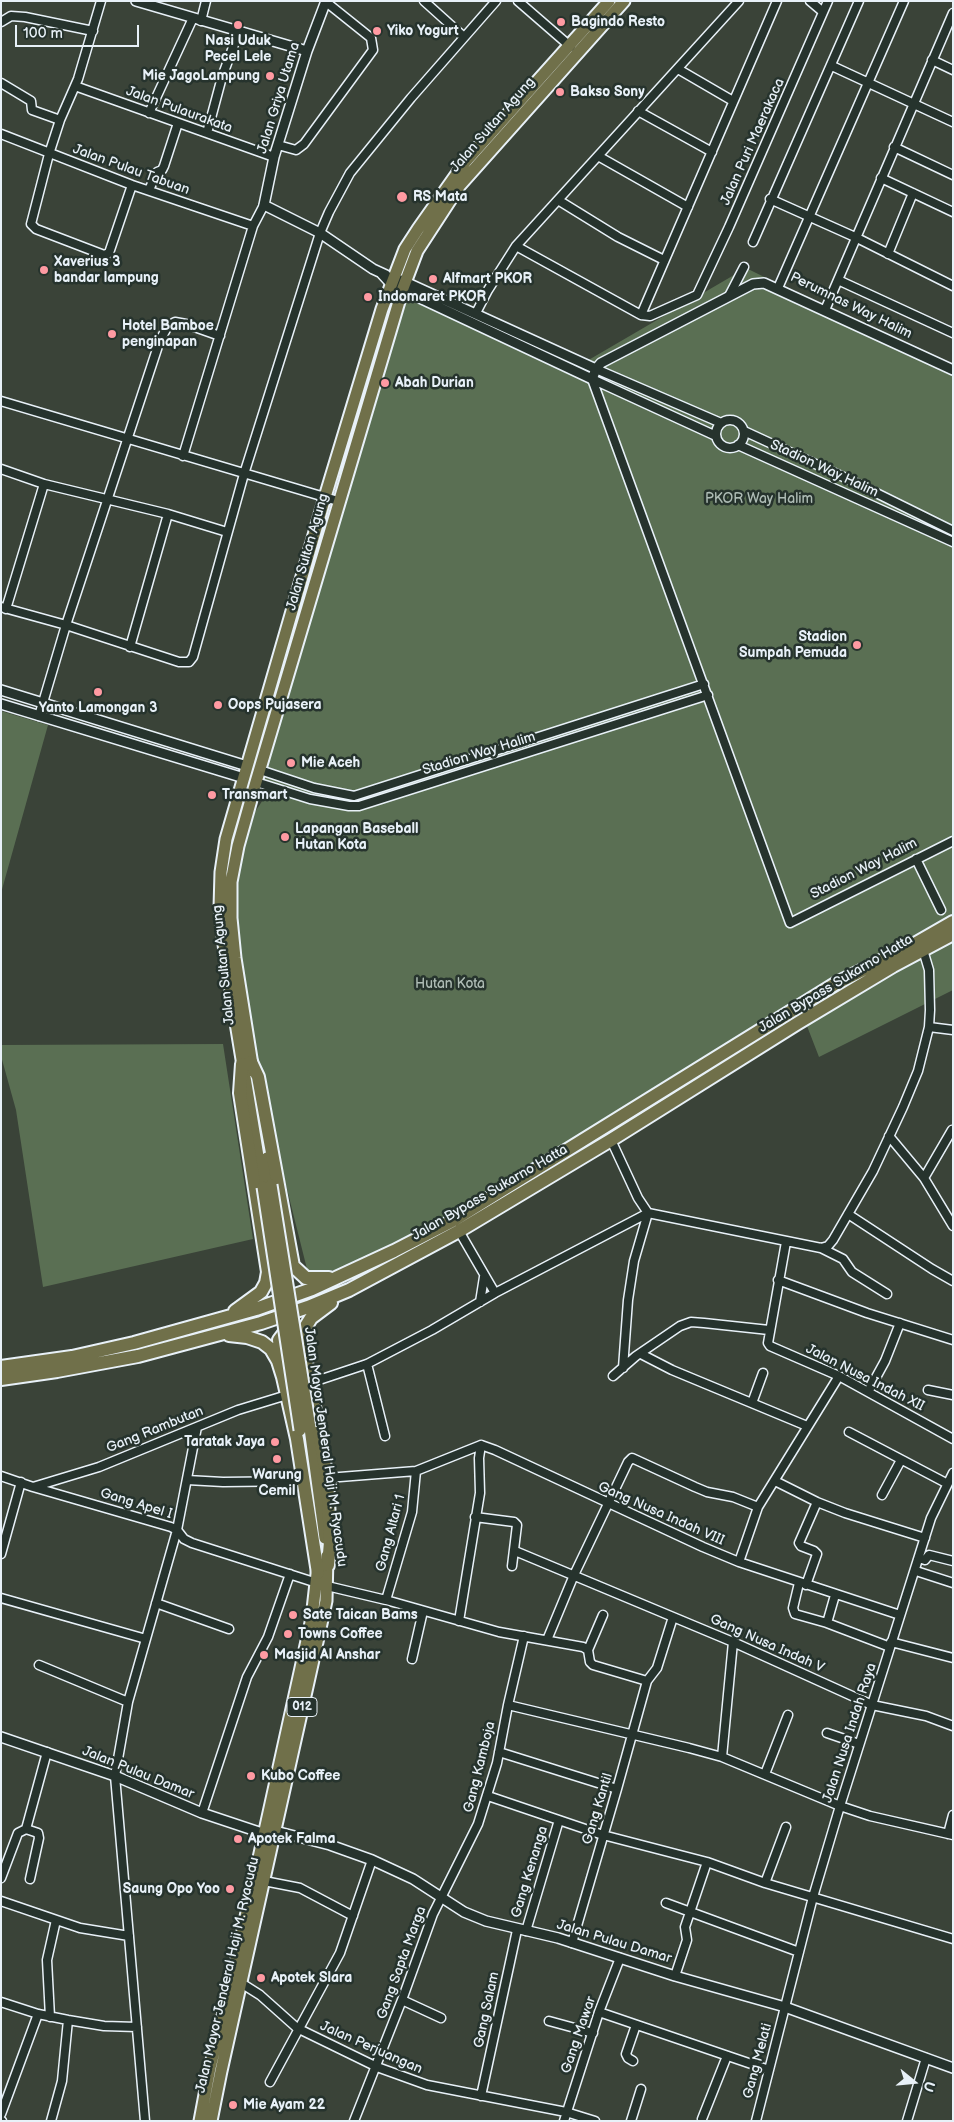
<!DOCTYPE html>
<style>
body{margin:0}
#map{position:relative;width:954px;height:2122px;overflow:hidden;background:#3a4338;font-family:"Balsamiq Sans",sans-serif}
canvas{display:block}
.frame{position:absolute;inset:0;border:2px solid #e8f1f8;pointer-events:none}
.north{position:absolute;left:889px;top:2057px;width:50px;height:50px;-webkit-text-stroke:4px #26332d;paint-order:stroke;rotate:107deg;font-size:14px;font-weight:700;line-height:20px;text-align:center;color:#e8f1f8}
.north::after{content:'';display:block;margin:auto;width:18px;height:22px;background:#e8f1f8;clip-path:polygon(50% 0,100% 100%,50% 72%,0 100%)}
.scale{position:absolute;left:15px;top:25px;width:124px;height:22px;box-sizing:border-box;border:2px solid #e8f1f8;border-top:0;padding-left:6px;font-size:15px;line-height:18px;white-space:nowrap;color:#e8f1f8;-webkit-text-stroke:4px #26332d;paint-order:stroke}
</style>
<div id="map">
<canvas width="954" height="2122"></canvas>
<div class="frame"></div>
<div class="north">U</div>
<div class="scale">100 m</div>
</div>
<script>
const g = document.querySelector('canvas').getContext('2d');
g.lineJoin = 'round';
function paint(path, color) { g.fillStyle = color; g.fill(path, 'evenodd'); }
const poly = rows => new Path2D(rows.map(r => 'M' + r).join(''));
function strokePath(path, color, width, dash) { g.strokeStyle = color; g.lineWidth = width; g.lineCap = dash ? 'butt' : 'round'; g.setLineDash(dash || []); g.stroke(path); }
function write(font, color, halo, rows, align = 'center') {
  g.font = font + ' "Balsamiq Sans",sans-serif'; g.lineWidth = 5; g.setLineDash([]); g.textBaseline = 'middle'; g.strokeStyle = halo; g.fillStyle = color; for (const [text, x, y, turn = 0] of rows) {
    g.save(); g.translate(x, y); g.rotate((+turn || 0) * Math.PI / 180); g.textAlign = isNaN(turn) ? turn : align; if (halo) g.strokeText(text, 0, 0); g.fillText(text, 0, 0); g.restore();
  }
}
paint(poly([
 [746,268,953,370,953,990,819,1057,800,1008,408,1245,345,1269,308,1273,255,1061,231,883,242,831,273,785,257,781,403,286,473,319,580,365],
 [1,711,48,725,1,893],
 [223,1044,253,1239,43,1287,16,1110,1,1056,1,1045]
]), '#5a6f53');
const minor = poly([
 [101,1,78,79,60,120,49,154,31,224,36,229,104,255,109,253,132,185],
 [424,1,464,37],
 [518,1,571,47],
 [810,1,823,12],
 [201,21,206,1],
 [1,22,11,16,25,17,93,31],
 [932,60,953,70],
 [832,66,953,122],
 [678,69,733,101],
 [1,83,31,101,32,110,60,120],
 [75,86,274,157],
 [638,111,712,152],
 [149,113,193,18],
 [207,133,222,77,239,31],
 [1,134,132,185,253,226],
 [278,145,296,150,304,144,373,50,371,38,326,2],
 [894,147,953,175],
 [598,156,688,207],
 [881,178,953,212],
 [149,190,157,172,162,170,164,166,178,123],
 [770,199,855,237,953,286],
 [558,200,618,237,664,260],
 [753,242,859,1],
 [516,246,641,315,650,316,697,295,729,227,828,1],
 [888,254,913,193],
 [838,280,953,333],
 [778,288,904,1],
 [729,296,744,267],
 [825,310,953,13],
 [476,313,488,290,516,246,739,1],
 [641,315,777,1],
 [596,369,721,423],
 [592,379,790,923,953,841],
 [592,379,716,436],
 [1,401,338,501],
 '716 434a14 14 0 1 1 28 0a14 14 0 1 1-28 0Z',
 [744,431,850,480,953,531],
 [738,445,953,542],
 [183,456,253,226,264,205],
 [1,469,44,484,168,514,227,532],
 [1,607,66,625,179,662,189,662,193,657,244,474,320,233,329,212,350,173,411,98,496,1],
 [6,609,44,484],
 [130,647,168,514],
 [39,716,66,625,160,340,168,326,175,322,186,324,220,336],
 [260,770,314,788,354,796,704,684],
 [256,782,310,799,349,806,359,806,708,695],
 [916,859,941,910],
 [929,1027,953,1030],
 [889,1136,924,1178,953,1226],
 [611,1140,638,1198,648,1213,634,1261,628,1300,623,1368],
 [924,1178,952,1130],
 [848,1214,932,1269,953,1281],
 [459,1231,495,1293],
 [786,1242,768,1343,770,1346,839,1376,953,1439],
 [821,1248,843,1259,852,1272,887,1294],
 [778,1280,867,1313,953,1340],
 [480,1302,484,1277],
 [641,1354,672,1370,807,1426],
 [367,1364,385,1436],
 [613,1376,636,1356,680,1326,691,1322,704,1323,769,1330],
 [310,1383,367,1364,432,1330,495,1293,648,1213,821,1248,828,1246,833,1240,873,1171,903,1107,918,1071,929,1027,930,1010,929,970,923,950],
 [928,1390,953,1395],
 [868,1392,885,1361,900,1323],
 [752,1403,763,1373],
 [849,1432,946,1483],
 [481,1445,495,1450,703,1547,739,1562,900,1615],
 [1,1476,33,1487,171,1527,177,1530,184,1539,192,1543,317,1583],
 [327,1478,416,1471,481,1445],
 [187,1480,223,1482,304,1481],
 [775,1481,817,1502,845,1513,925,1538],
 [33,1487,99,1467,238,1410,287,1395],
 [882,1495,901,1460],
 [475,1517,514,1522,517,1525,512,1566],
 [515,1551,733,1642,872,1705,926,1716,953,1726],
 [1,1554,21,1482],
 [919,1558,925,1560,929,1555,953,1561],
 [739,1562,758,1507,839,1376],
 [916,1571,953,1583],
 [799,1583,793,1608,795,1614,827,1623],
 [806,1585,817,1554,814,1551,801,1546,799,1543,817,1502],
 [327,1586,386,1600,499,1632,583,1647,588,1650,590,1662,593,1665,647,1681],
 [835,1595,827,1623,890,1647],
 [1,1598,146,1639],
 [386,1600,412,1512,416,1471],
 [156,1603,229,1629],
 [459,1621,480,1493,479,1458,481,1445],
 [547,1640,574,1575,628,1462,632,1458,695,1487,707,1492,733,1497,758,1507],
 [891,1642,953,1658],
 [588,1650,603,1615],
 [412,1659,423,1611],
 [39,1665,128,1702],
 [508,1705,689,1748,722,1757,840,1806,870,1816,953,1835],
 [827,1733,859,1744],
 [499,1752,617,1789],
 [722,1757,733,1642],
 [765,1774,788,1715],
 [488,1796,603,1835,707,1862,765,1883,953,1939],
 [202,1813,247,1677,268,1637,290,1574],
 [26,1829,47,1752],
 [948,1834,953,1815],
 [1,1878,18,1833,26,1829,38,1833,39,1838,30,1879],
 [264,1881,300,1888,353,1916],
 [765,1883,786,1827],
 [1,1901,80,1928,129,1936],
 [666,1903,799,1952],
 [526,1931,559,1820],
 [572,1943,617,1789,647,1681,657,1668,673,1617],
 [675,1976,687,1940,685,1927,707,1862],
 [241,1983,260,1995,297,2028,377,2067,427,2085,566,2112,595,2121],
 [402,2000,441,2018],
 [1,2002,38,2014,68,2020,104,2026,137,2027],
 [599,2012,769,2070],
 [50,2017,47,1960,56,1920],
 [549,2021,593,2033],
 [633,2061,628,2058,626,2054,636,2025],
 [270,2082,340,1953,372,1860],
 [481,2096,517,1930],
 [1,2114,38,2014],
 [702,2119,727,2056],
 [1,2120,2,2121],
 [51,2121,62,2081,68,2020],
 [145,2121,115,1776,128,1702,177,1530,197,1427],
 [354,2121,402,2000,433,1914,478,1824,497,1763,508,1705,524,1636],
 [564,2121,599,2012,620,1958],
 [631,2121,641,2089],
 [756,2121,813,1897,840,1806,931,1518,953,1473],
 [907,2121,926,2058]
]);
const tertiary = poly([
 [136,1,307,51],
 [326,1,307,51,274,157,264,205,320,233,373,269,386,275],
 [381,273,392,285,592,379,596,369,601,363,753,284,764,283,953,370],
 [401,280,596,369],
 [1,690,247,766],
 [1,704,244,778],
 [1,1737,115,1776,202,1813,265,1834],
 [275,1831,330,1845,372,1860,413,1879,464,1912,486,1921,558,1938,675,1976,785,2007,953,2068]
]);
const primary = poly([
 [253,1071,235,958,231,918,231,882,238,846,256,782,403,288,417,251,460,185,624,1],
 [267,1158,271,1185],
 [263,1187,226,962,220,908,221,872,226,839,325,497,382,309,405,249,418,229,466,161,609,1],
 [310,1428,325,1538],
 [200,2121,210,2068,232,1980,312,1618,318,1565],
 [211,2121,221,2071,319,1633,326,1601,327,1556]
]);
const trunk = poly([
 [251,1062,258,1077,293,1266,306,1278,329,1278],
 [235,1311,261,1292,266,1283,268,1272,240,1093,242,1064],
 [229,1335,247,1337,262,1342,271,1349,278,1361,283,1377,297,1439,318,1573],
 [281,1362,279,1340,285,1332,292,1330],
 [1,1367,72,1357,134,1343,256,1309,312,1289,394,1251,454,1220,835,984,913,945,953,922],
 [1,1379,57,1371,138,1356,261,1323,308,1307,349,1290,459,1231,611,1140,798,1023,893,966,953,934],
 [328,1565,330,1542,327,1478,306,1362,303,1331,311,1318,331,1303]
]);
strokePath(minor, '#e8f1f8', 11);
strokePath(tertiary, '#e8f1f8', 12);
strokePath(primary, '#e8f1f8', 15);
strokePath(trunk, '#e8f1f8', 16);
strokePath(minor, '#26332d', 8);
strokePath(tertiary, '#26332d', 9);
strokePath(primary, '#70704a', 11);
strokePath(trunk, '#70704a', 12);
const primaryBridge = poly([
 [271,1185,310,1428],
 [263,1187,300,1430]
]);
strokePath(primaryBridge, '#e8f1f8', 15, []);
strokePath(primaryBridge, '#70704a', 11);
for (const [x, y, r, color] of [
 [561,22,5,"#ff9aa2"],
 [238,25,5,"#ff9aa2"],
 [377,31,5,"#ff9aa2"],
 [270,76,5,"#ff9aa2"],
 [560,92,5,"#ff9aa2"],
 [402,197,6,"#ff9aa2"],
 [44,270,5,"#ff9aa2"],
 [433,279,5,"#ff9aa2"],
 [368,297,5,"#ff9aa2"],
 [112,334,5,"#ff9aa2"],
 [385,383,5,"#ff9aa2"],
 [857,645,5,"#ff9aa2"],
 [98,692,5,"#ff9aa2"],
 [218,705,5,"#ff9aa2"],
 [291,763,5,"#ff9aa2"],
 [212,795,5,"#ff9aa2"],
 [285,837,5,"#ff9aa2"],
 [275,1442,5,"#ff9aa2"],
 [277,1459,5,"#ff9aa2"],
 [293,1615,5,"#ff9aa2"],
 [288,1634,5,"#ff9aa2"],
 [264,1655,5,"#ff9aa2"],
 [251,1776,5,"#ff9aa2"],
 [238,1839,5,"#ff9aa2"],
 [230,1889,5,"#ff9aa2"],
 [261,1978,5,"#ff9aa2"],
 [233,2105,5,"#ff9aa2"]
]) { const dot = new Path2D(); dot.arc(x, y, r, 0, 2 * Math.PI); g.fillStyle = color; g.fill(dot); strokePath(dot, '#26332d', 2); }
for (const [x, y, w] of [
 [302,1707,30]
]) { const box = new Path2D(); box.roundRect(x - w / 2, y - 9.5, w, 19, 4); g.fillStyle = '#26332d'; g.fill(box); strokePath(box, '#e8f1f8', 1); }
write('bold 12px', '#e8f1f8', null, [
 ["012",302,1707]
]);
write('bold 14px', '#e8f1f8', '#26332d', [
 ["Bagindo Resto",571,22],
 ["Yiko Yogurt",387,31],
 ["Nasi Uduk",238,41,"center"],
 ["Pecel Lele",238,57,"center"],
 ["Mie JagoLampung",260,76,"right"],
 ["Bakso Sony",570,92],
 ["RS Mata",413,197],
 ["Xaverius 3",54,262],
 ["bandar lampung",54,278],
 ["Alfmart PKOR",443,279],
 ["Indomaret PKOR",378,297],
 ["Hotel Bamboe",122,326],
 ["penginapan",122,342],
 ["Abah Durian",395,383],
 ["Stadion",847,637,"right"],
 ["Sumpah Pemuda",847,653,"right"],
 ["Oops Pujasera",228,705],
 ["Yanto Lamongan 3",98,708,"center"],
 ["Mie Aceh",301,763],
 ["Transmart",222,795],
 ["Lapangan Baseball",295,829],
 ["Hutan Kota",295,845],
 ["Taratak Jaya",265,1442,"right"],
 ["Warung",277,1475,"center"],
 ["Cemil",277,1491,"center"],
 ["Sate Taican Bams",303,1615],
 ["Towns Coffee",298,1634],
 ["Masjid Al Anshar",274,1655],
 ["Kubo Coffee",261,1776],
 ["Apotek Falma",248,1839],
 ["Saung Opo Yoo",220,1889,"right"],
 ["Apotek Slara",271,1978],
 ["Mie Ayam 22",243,2105]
], 'left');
write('14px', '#e8f1f8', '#26332d', [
 ["Jalan Griya Utama",279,98,-73],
 ["Jalan Pulaurakata",179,110,20],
 ["Jalan Sultan Agung",493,125,-49],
 ["Jalan Puri Maerakaca",753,142,-66],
 ["Jalan Pulau Tabuan",131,170,20],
 ["Perumnas Way Halim",851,306,26],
 ["Stadion Way Halim",824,469,25],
 ["Jalan Sultan Agung",308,552,-74],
 ["Stadion Way Halim",479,754,-17],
 ["Stadion Way Halim",864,869,-27],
 ["Jalan Sultan Agung",224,965,-96],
 ["Jalan Bypass Sukarno Hatta",836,984,-31],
 ["Jalan Bypass Sukarno Hatta",490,1193,-30],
 ["Jalan Nusa Indah XII",865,1378,27],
 ["Gang Rambutan",155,1430,-22],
 ["Jalan Mayor Jenderal Haji M. Ryacudu",325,1447,82],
 ["Gang Apel I",136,1504,17],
 ["Gang Nusa Indah VIII",661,1514,24],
 ["Gang Altari 1",391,1533,-75],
 ["Gang Nusa Indah V",767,1644,24],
 ["Jalan Nusa Indah Raya",850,1733,-72],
 ["Gang Kamboja",480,1767,-76],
 ["Jalan Pulau Damar",138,1773,22],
 ["Gang Kantil",598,1809,-73],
 ["Gang Kenanga",530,1872,-73],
 ["Jalan Pulau Damar",614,1942,17],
 ["Gang Sapta Marga",402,1963,-70],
 ["Jalan Mayor Jenderal Haji M. Ryacudu",228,1975,-77],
 ["Gang Salam",487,2010,-78],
 ["Gang Mawar",579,2035,-71],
 ["Jalan Perjuangan",371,2048,24],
 ["Gang Melati",758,2061,-75]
]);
write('14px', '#afbdb6', '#26332d', [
 ["PKOR Way Halim",759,499],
 ["Hutan Kota",450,984]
]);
</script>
